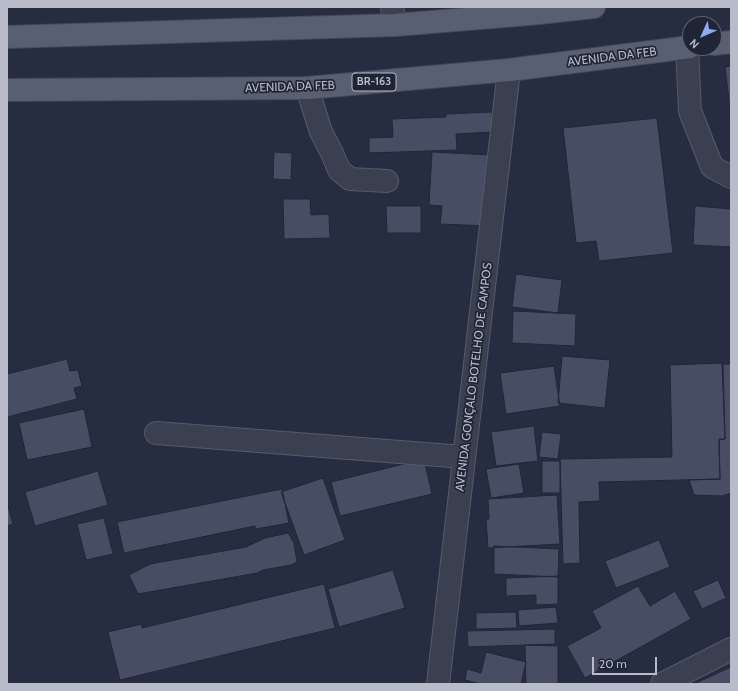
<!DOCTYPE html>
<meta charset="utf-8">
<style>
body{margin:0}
#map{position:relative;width:738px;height:691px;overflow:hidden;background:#262d40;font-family:Cabin,sans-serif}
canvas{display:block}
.frame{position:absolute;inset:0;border:8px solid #b7bbca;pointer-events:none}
.north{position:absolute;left:682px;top:16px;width:40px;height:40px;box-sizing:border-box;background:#1f2535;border:1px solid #5c6171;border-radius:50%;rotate:225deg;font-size:11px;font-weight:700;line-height:16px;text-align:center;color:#b7bbca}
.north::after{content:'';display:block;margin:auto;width:14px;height:18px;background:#90a7f6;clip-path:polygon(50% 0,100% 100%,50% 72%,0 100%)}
.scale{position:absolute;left:592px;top:657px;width:65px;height:18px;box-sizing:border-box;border:2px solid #b7bbca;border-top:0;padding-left:5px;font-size:12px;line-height:14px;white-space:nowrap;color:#b7bbca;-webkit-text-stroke:3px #1f2535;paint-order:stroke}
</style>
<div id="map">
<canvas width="738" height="691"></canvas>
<div class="frame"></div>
<div class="north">N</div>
<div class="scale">20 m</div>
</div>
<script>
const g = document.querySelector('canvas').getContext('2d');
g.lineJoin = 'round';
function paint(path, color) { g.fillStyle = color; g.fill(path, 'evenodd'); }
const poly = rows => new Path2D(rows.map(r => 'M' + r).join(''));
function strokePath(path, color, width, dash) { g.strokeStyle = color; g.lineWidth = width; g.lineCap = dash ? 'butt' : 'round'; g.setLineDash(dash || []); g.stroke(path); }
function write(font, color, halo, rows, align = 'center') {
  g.font = font + ' Cabin,sans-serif'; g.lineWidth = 3.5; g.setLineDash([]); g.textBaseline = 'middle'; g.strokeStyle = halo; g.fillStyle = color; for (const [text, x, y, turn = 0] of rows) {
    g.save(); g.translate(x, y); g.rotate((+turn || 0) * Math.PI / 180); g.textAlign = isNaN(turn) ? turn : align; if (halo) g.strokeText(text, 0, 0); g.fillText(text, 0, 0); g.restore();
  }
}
const building = poly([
 [731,66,731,117,725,67,731,66],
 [492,112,493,132,456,134,457,150,369,153,369,138,393,137,392,119,446,117,446,114,492,112],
 [657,118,673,253,599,261,596,241,576,243,563,128,657,118],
 [274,152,292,153,291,180,273,179,274,152],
 [432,152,490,155,487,226,440,224,442,206,429,205,432,152],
 [283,199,310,199,311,215,329,214,330,238,284,239,283,199],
 [386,206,421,206,421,233,387,233,386,206],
 [695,206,731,209,731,247,693,245,695,206],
 [516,274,562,280,558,313,512,307,516,274],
 [513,311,576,314,575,346,512,343,513,311],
 [562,356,610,360,605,408,558,403,562,356],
 [67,359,70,371,78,370,82,386,74,388,77,399,7,417,7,374,67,359],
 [722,363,725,439,719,439,720,479,599,482,600,501,579,502,580,563,563,564,560,459,672,457,670,365,722,363],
 [723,364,731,364,731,493,722,496,694,495,689,480,720,479,719,440,725,439,723,364],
 [554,366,560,406,506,414,500,373,554,366],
 [84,409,92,447,27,460,19,423,84,409],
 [534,426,538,461,496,466,491,432,534,426],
 [542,432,561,434,558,459,539,457,542,432],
 [424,459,432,494,340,516,331,482,424,459],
 [542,461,560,461,560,493,542,493,542,461],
 [519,464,524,493,491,498,486,469,519,464],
 [98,471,108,505,35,526,25,492,98,471],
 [323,478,345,540,304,555,281,492,323,478],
 [282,489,289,523,256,529,255,526,124,553,117,522,282,489],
 [557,495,560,544,488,548,486,519,489,519,488,499,557,495],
 [7,503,13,524,7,526,7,503],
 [104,518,113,554,86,560,77,524,104,518],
 [288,533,294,543,297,562,291,565,263,570,257,573,138,594,129,575,150,564,246,547,265,538,288,533],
 [659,540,670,567,616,588,605,561,659,540],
 [494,546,559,549,558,577,494,574,494,546],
 [393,570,405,608,339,627,328,589,393,570],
 [558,576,558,604,536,605,536,595,506,596,506,578,558,576],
 [718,580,726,598,702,609,693,591,718,580],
 [324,584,335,628,120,680,108,632,142,624,142,628,324,584],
 [638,586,650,606,675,591,691,619,585,678,567,646,601,628,592,611,638,586],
 [556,607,558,623,519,626,518,610,556,607],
 [516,612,517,628,476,629,476,613,516,612],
 [555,629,555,644,468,647,467,631,555,629],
 [525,645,558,646,558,684,526,684,525,645],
 [486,652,526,662,521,684,481,684,465,680,467,669,481,673,486,652],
 [731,667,731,684,694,684,731,667]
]);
paint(building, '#474e64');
strokePath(building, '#212737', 1);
const minor = poly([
 [392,7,395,25],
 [687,48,690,111,712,167,731,177],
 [307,88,321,132,332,153,339,170,350,179,387,181],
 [156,433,464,457],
 [438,684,509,70],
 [662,684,731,649]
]);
const major = poly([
 [7,37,395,25,529,14,594,7],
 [714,44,731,42],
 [7,90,307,88,509,70,690,47]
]);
strokePath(minor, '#555b6a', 24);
strokePath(major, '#444959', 24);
strokePath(minor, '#3a4050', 22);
strokePath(major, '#585f70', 22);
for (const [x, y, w] of [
 [374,82,44]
]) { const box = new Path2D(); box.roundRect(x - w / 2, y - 9, w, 18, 3); g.fillStyle = '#1f2535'; g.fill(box); strokePath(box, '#b7bbca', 1); }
write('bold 11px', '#b7bbca', null, [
 ["BR-163",374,82]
]);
write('12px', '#b7bbca', '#1f2535', [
 ["AVENIDA DA FEB",612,57,-7],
 ["AVENIDA DA FEB",290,87,-2],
 ["AVENIDA GONÇALO BOTELHO DE CAMPOS",474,377,-83]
]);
</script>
